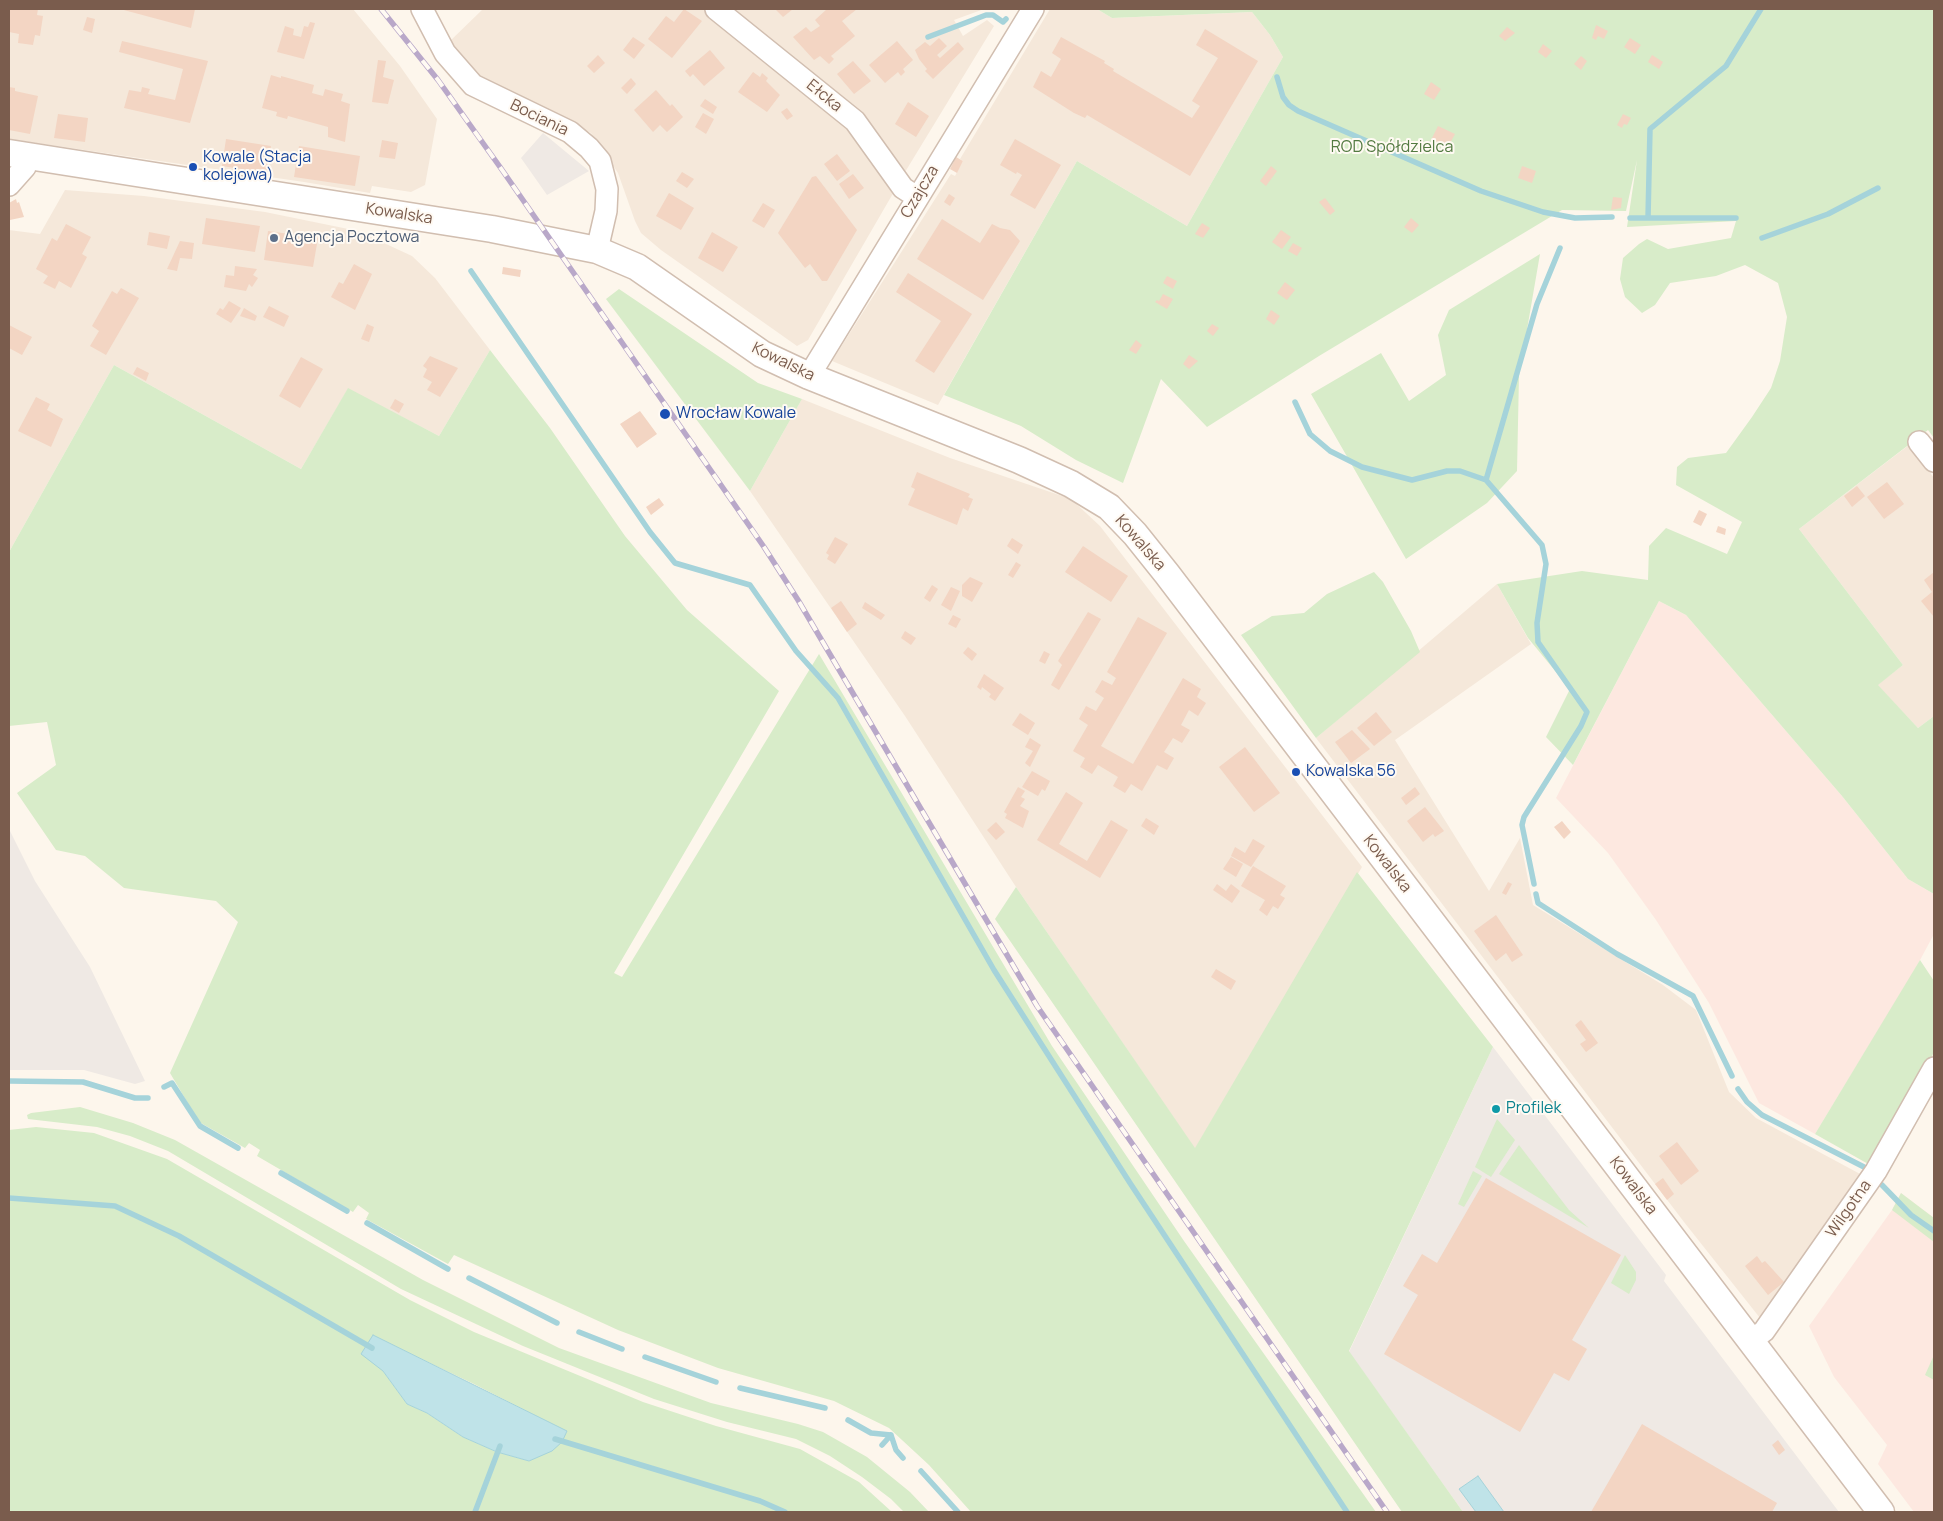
<!DOCTYPE html>
<meta charset="utf-8">
<style>
body{margin:0}
#map{position:relative;width:1943px;height:1521px;overflow:hidden;background:#fdf6ec;font-family:Manrope,sans-serif}
canvas{display:block}
.frame{position:absolute;inset:0;border:10px solid #7a5c4d;pointer-events:none}
</style>
<div id="map">
<canvas width="1943" height="1521"></canvas>
<div class="frame"></div>
</div>
<script>
const g = document.querySelector('canvas').getContext('2d');
g.lineJoin = 'round';
function paint(path, color) { g.fillStyle = color; g.fill(path, 'evenodd'); }
const poly = rows => new Path2D(rows.map(r => 'M' + r).join(''));
function strokePath(path, color, width, dash) { g.strokeStyle = color; g.lineWidth = width; g.lineCap = dash ? 'butt' : 'round'; g.setLineDash(dash || []); g.stroke(path); }
function write(font, color, halo, rows, align = 'center') {
  g.font = font + ' Manrope,sans-serif'; g.lineWidth = 4; g.setLineDash([]); g.textBaseline = 'middle'; g.strokeStyle = halo; g.fillStyle = color; for (const [text, x, y, turn = 0] of rows) {
    g.save(); g.translate(x, y); g.rotate((+turn || 0) * Math.PI / 180); g.textAlign = isNaN(turn) ? turn : align; if (halo) g.strokeText(text, 0, 0); g.fillText(text, 0, 0); g.restore();
  }
}
paint(poly([
 [9,9,353,9,400,66,437,119,425,185,411,192,372,186,370,193,304,182,9,139],
 [483,9,705,9,848,122,895,190,808,340,797,346,661,250,641,233,635,221,618,173,591,133,559,116,539,108,471,71,448,43],
 [722,9,984,9,954,20,963,36,987,20,994,26,902,177],
 [1050,9,1097,9,1112,18,1252,12,1270,35,1283,57,1187,226,1077,161,938,405,832,361,951,174,955,176,963,161,960,159],
 [65,190,144,196,265,212,358,231,412,256,435,278,490,350,439,436,348,389,301,469,114,365,9,552,9,230,40,234],
 [802,399,950,458,1071,499,1100,526,1362,867,1195,1149,1016,887,905,716,750,491],
 [1909,445,1934,478,1934,716,1918,728,1877,685,1903,665,1799,529],
 [1497,584,1531,644,1395,740,1489,891,1520,838,1533,905,1663,985,1696,1010,1729,1092,1756,1118,1862,1175,1760,1318,1684,1222,1316,738]
]), '#f5e8da');
paint(poly([
 [1659,601,1686,615,1842,796,1908,879,1934,894,1934,934,1912,975,1815,1134,1759,1103,1709,1003,1656,920,1608,853,1556,798],
 [1901,1193,1934,1218,1934,1512,1914,1512,1878,1464,1887,1445,1834,1377,1809,1326,1892,1210]
]), '#fde8e0');
paint(poly([
 [543,133,589,171,547,195,521,158],
 [9,829,35,881,90,967,145,1081,135,1084,84,1070,9,1070],
 [1493,1047,1666,1275,1664,1281,1839,1512,1463,1512,1349,1352]
]), '#efe9e4');
paint(poly([
 [1097,9,1934,9,1934,438,1928,430,1799,529,1903,665,1878,685,1918,728,1934,716,1934,894,1908,879,1842,796,1686,615,1659,601,1573,765,1546,737,1570,689,1528,638,1497,584,1582,571,1648,580,1649,546,1666,528,1727,554,1742,522,1676,485,1677,467,1688,458,1726,453,1752,417,1771,388,1780,361,1787,317,1778,283,1745,265,1716,276,1670,283,1655,305,1642,313,1625,297,1620,279,1623,258,1639,244,1647,239,1668,249,1731,238,1736,221,1627,227,1637,160,1626,211,1562,210,1319,356,1207,427,1161,379,1123,483,1076,460,1021,426,944,395,1077,161,1187,226,1283,57,1270,35,1252,12,1112,18],
 [1540,254,1519,376,1517,471,1487,503,1406,559,1311,394,1381,353,1409,401,1446,375,1438,335,1449,310],
 [619,289,758,383,802,399,750,491,606,299],
 [490,350,550,428,625,536,687,610,779,691,614,973,622,977,819,654,1052,1046,1184,1241,1376,1512,971,1512,929,1465,889,1428,834,1401,718,1368,618,1330,454,1255,448,1264,366,1219,369,1213,358,1205,353,1212,257,1156,260,1150,249,1143,245,1148,199,1122,170,1073,238,922,216,901,124,888,85,856,56,850,17,793,56,765,47,722,9,726,9,552,114,365,301,469,348,388,439,436],
 [1374,572,1383,582,1411,631,1420,652,1316,738,1241,635,1272,616,1304,613,1327,594],
 [1357,872,1493,1047,1349,1351,1463,1512,1402,1512,995,919,1016,887,1195,1148],
 [1920,960,1934,981,1934,1051,1929,1065,1870,1165,1815,1134],
 [80,1107,133,1123,175,1140,423,1280,559,1348,711,1403,798,1424,823,1432,867,1457,910,1492,929,1512,904,1512,891,1499,862,1477,830,1456,796,1439,727,1422,654,1399,523,1346,401,1289,168,1151,130,1136,97,1127,28,1119,27,1115,31,1113],
 [1497,1119,1515,1140,1491,1177,1475,1167],
 [36,1127,94,1133,167,1159,410,1300,474,1332,643,1402,716,1426,800,1449,859,1482,892,1512,9,1512,9,1130],
 [373,1336,474,1384,567,1432,529,1461,497,1452,463,1437,427,1413,407,1404,383,1371],
 [1519,1145,1569,1210,1589,1228,1499,1174],
 [1473,1171,1482,1176,1464,1207,1458,1204],
 [1901,1193,1934,1218,1934,1242,1892,1210],
 [1625,1255,1636,1272,1636,1280,1629,1294,1611,1283],
 [1934,1355,1934,1380,1925,1375]
]), '#d8ecc9');
const water = poly([
 [373,1335,567,1431,562,1442,552,1451,529,1461,497,1452,463,1437,427,1413,407,1404,383,1371,361,1354,373,1335],
 [1478,1476,1504,1512,1476,1512,1459,1489,1478,1476]
]);
paint(water, '#bfe3e8');
strokePath(water, '#a5d3da', 1);
strokePath(poly([
 [928,37,986,15,993,15,1003,22,1006,19],
 [1277,77,1283,97,1289,105,1298,111,1481,191,1543,212,1575,218,1612,217],
 [1630,218,1736,218],
 [1648,218,1650,129,1726,66,1761,9],
 [1762,238,1828,214,1878,188],
 [471,271,650,532,675,563,750,585,796,651,838,698,994,970,1130,1183,1347,1512],
 [1295,402,1310,434,1330,451,1362,467,1412,480,1447,471,1460,471,1486,480],
 [1534,884,1522,825,1524,817,1581,726,1587,712,1538,642,1537,623,1546,564,1542,545,1486,480,1537,304,1560,248],
 [1536,894,1538,903,1617,954,1693,996,1732,1076],
 [9,1081,83,1082,135,1098,148,1098],
 [164,1087,172,1083,200,1126,238,1148],
 [1738,1089,1747,1102,1762,1115,1864,1167],
 [281,1173,347,1211],
 [1882,1185,1911,1215,1934,1231],
 [9,1198,115,1206,179,1236,372,1348],
 [367,1223,448,1269],
 [469,1278,557,1323],
 [579,1332,622,1349],
 [645,1357,716,1382],
 [740,1388,825,1408],
 [848,1420,871,1433,891,1435],
 [891,1435,896,1450,903,1458],
 [555,1439,760,1501,785,1512],
 [882,1445,891,1435],
 [921,1471,958,1512],
 [475,1512,500,1446]
]), '#a5d3da', 5.5);
paint(poly([
 [9,9,38,9,37,15,43,16,40,36,35,35,33,45,18,43,19,34,9,32],
 [120,9,195,9,191,28],
 [684,9,702,21,672,58,648,39,666,16,674,22],
 [775,9,793,9,783,17],
 [827,9,857,9,842,21,855,36,831,56,834,59,829,64,820,56,814,60,793,37,806,27,811,32,820,26,815,20],
 [87,17,95,19,92,33,83,30],
 [310,22,315,23,304,59,277,52,285,26,294,29,293,35,301,37,304,26,308,27],
 [1596,25,1608,31,1604,39,1598,36,1596,40,1592,38],
 [1507,27,1515,33,1505,41,1499,36],
 [1205,29,1258,61,1190,176,1087,115,1085,118,1074,113,1033,87,1041,71,1051,77,1061,59,1052,53,1061,37,1105,61,1104,63,1114,69,1113,71,1192,118,1200,106,1192,101,1218,58,1196,45],
 [633,37,645,45,634,59,623,50],
 [939,38,947,46,937,55,940,58,958,42,964,49,933,79,925,71,927,69,919,59,915,50,925,42,930,46],
 [1630,38,1641,45,1635,54,1624,47],
 [122,41,208,61,190,123,124,108,129,90,141,92,142,87,150,89,148,94,175,100,183,69,119,52],
 [897,41,913,60,903,69,905,72,901,76,898,72,885,83,869,65],
 [1543,44,1552,51,1546,58,1538,52],
 [710,50,725,68,704,86,693,74,690,77,685,71],
 [598,55,605,63,594,73,587,66],
 [1652,55,1663,62,1659,69,1648,62],
 [1581,56,1587,61,1581,70,1574,64],
 [378,60,386,61,383,77,394,80,388,104,372,102],
 [853,61,871,81,854,94,837,74],
 [753,72,760,77,762,73,768,78,766,81,780,95,767,112,738,92],
 [271,75,281,78,281,76,314,85,312,93,323,96,325,89,343,94,341,101,350,104,345,142,328,137,328,127,288,116,287,119,276,116,277,112,262,108],
 [631,78,636,84,627,94,621,88],
 [1431,82,1441,89,1434,100,1424,94],
 [9,87,15,88,15,91,38,96,30,134,9,130],
 [656,90,670,106,672,104,683,117,667,132,660,125,653,132,634,110],
 [705,99,717,107,713,114,700,106],
 [908,102,929,116,916,137,895,124],
 [787,108,793,116,787,120,781,112],
 [703,113,714,119,706,134,695,127],
 [58,114,88,118,85,142,54,138],
 [1623,114,1631,118,1627,125,1624,124,1622,128,1617,125],
 [1438,126,1455,134,1448,147,1431,140],
 [226,139,271,146,267,173,222,166],
 [1015,139,1061,165,1035,209,1010,195,1022,175,1017,172,1016,174,1000,165],
 [382,140,398,143,395,159,379,157],
 [299,146,360,156,355,186,294,177],
 [837,154,850,171,837,181,824,164],
 [956,157,963,161,957,173,950,169],
 [1271,166,1277,171,1266,186,1260,181],
 [1522,166,1536,171,1532,183,1518,178],
 [682,172,694,179,687,188,676,181],
 [853,174,864,188,849,199,839,184],
 [816,176,857,230,827,281,822,281,810,264,805,268,778,233,812,177],
 [669,193,694,208,681,230,656,216],
 [949,194,955,198,950,206,944,202],
 [1613,197,1622,198,1621,208,1611,210],
 [1325,198,1335,211,1330,215,1319,202],
 [16,199,17,203,19,202,24,217,10,220,9,203],
 [763,203,775,210,764,228,752,221],
 [206,218,260,226,255,252,202,244],
 [1411,218,1419,225,1412,233,1404,227],
 [942,219,980,243,992,224,1000,228,1010,230,1020,241,983,300,917,259],
 [1202,223,1210,228,1203,238,1195,234],
 [66,224,91,237,82,254,87,257,71,288,59,281,55,289,43,283,48,276,36,269,52,238,57,241],
 [1281,230,1291,237,1282,249,1272,242],
 [268,231,318,238,313,267,264,260],
 [149,232,170,236,167,249,147,245],
 [712,232,738,247,723,272,698,258],
 [180,241,194,243,192,259,180,258,177,271,167,269],
 [1293,243,1302,248,1297,256,1288,251],
 [354,264,372,274,355,310,331,297,339,282,343,284],
 [235,266,257,269,253,275,258,278,252,287,249,284,246,291,224,287,226,275,234,276],
 [503,267,521,270,520,277,502,274],
 [908,273,972,314,934,373,915,361,941,321,896,292],
 [1167,276,1177,281,1173,289,1163,283],
 [1285,282,1295,290,1287,300,1277,293],
 [121,288,139,298,106,355,90,346,99,331,92,326,112,291,117,294],
 [1163,294,1173,299,1167,309,1155,302,1157,300,1159,301],
 [229,301,241,308,231,323,216,314,220,308,223,310],
 [269,306,289,316,284,327,263,317],
 [244,308,257,316,255,321,240,316],
 [1271,310,1280,316,1274,325,1266,319],
 [367,324,374,327,369,342,361,339],
 [1212,324,1219,328,1213,336,1207,331],
 [9,325,32,337,22,355,9,348],
 [1136,340,1142,345,1136,354,1129,350],
 [1189,355,1198,361,1189,369,1183,364],
 [430,356,458,368,440,397,427,390,432,382,423,377,427,369,423,366],
 [301,357,323,369,300,408,279,396],
 [137,367,149,373,146,381,133,374],
 [36,397,50,404,47,410,63,419,51,447,18,431],
 [395,399,404,404,399,413,390,408],
 [640,411,657,434,637,448,620,424],
 [917,472,970,494,968,497,973,499,968,511,963,508,957,525,908,505,915,489,911,487],
 [1887,482,1904,504,1884,519,1867,497],
 [1857,486,1865,496,1852,507,1844,496],
 [659,498,664,505,651,515,646,507],
 [1699,510,1707,514,1701,526,1693,522],
 [1718,526,1726,529,1725,535,1716,532],
 [835,537,848,544,835,564,827,559,829,555,826,553],
 [1012,538,1023,545,1018,554,1007,546],
 [1083,546,1128,576,1111,602,1065,572],
 [1016,562,1021,565,1013,578,1008,575],
 [1934,572,1934,617,1921,601,1932,592,1924,580],
 [970,577,983,583,972,602,962,596,962,585],
 [932,585,938,589,930,602,924,598],
 [951,587,960,591,951,611,941,605],
 [841,601,857,624,847,632,831,608],
 [865,602,885,615,881,620,862,608],
 [1088,612,1101,619,1059,690,1051,685,1062,665,1058,661],
 [953,615,961,619,956,628,948,624],
 [1138,617,1167,633,1101,746,1133,764,1183,678,1201,689,1197,697,1206,703,1198,716,1189,710,1181,725,1190,730,1182,743,1173,738,1164,752,1174,758,1167,770,1157,765,1142,791,1131,784,1125,793,1113,786,1118,777,1098,765,1092,774,1080,767,1085,758,1073,751,1088,725,1079,719,1086,706,1096,711,1104,698,1095,692,1102,680,1112,685,1116,678,1107,672],
 [905,631,916,638,911,645,901,638],
 [968,647,977,654,972,661,963,653],
 [1044,651,1050,654,1045,664,1039,661],
 [984,674,1004,688,995,701,989,697,991,694,982,687,981,690,977,687],
 [1376,712,1392,732,1374,746,1357,728],
 [1020,713,1035,723,1028,735,1012,725],
 [1352,730,1370,749,1351,763,1335,742],
 [1030,738,1041,745,1030,767,1025,763,1033,751,1025,747],
 [1245,747,1280,793,1254,812,1219,767],
 [1032,771,1050,781,1045,791,1042,789,1038,796,1022,787],
 [1018,787,1025,791,1021,797,1025,799,1020,806,1029,811,1023,828,1005,818,1007,814,1004,812],
 [1415,787,1420,794,1406,805,1401,798],
 [1066,792,1083,803,1059,844,1087,861,1111,820,1128,830,1100,878,1037,840],
 [1425,807,1444,831,1435,837,1433,834,1423,842,1407,821],
 [1146,818,1159,826,1154,835,1141,826],
 [1562,821,1571,832,1564,839,1554,827],
 [996,822,1005,832,996,840,987,830],
 [1253,839,1265,846,1251,867,1231,856,1235,847,1245,853],
 [1231,857,1243,864,1236,877,1223,869],
 [1253,866,1286,886,1280,895,1285,898,1278,909,1273,906,1267,916,1259,910,1265,900,1241,886],
 [1508,882,1512,884,1506,895,1502,893],
 [1217,884,1226,891,1231,884,1240,891,1232,903,1213,890],
 [1496,915,1523,955,1512,962,1506,953,1496,961,1474,931],
 [1216,969,1236,981,1231,990,1211,977],
 [1581,1020,1598,1043,1586,1052,1580,1044,1586,1040,1575,1025],
 [1677,1142,1699,1171,1681,1185,1659,1156],
 [1486,1178,1621,1255,1572,1340,1587,1349,1569,1381,1554,1373,1520,1432,1384,1354,1418,1295,1403,1286,1422,1254,1437,1263],
 [1663,1178,1674,1194,1667,1200,1655,1184],
 [1757,1256,1762,1263,1765,1261,1784,1282,1768,1295,1745,1266],
 [1642,1424,1777,1503,1772,1512,1591,1512],
 [1778,1440,1785,1450,1779,1455,1772,1445]
]), '#f3d5c3');
const minor = poly([
 [422,9,445,53,473,85,570,132,589,148,600,161,607,189,606,211,597,250],
 [716,9,855,121,903,188,917,197],
 [9,185,25,167,27,156],
 [809,376,1033,9],
 [1919,442,1934,461],
 [1751,1341,1764,1331,1876,1171,1934,1068]
]);
const tertiary = poly([
 [9,153,492,229,597,250,637,267,762,354,809,376,1019,460,1071,484,1109,507,1135,534,1167,574,1881,1512]
]);
strokePath(minor, '#d1beb0', 24);
strokePath(tertiary, '#d1beb0', 29);
strokePath(minor, '#fff', 21);
strokePath(tertiary, '#fff', 26);
const rail = poly([
 [381,9,438,80,500,167,764,547,798,600,1037,1006,1387,1512]
]);
strokePath(rail, '#b9a8c9', 5.5);
strokePath(rail, '#fffaf3', 4, [11]);
for (const [x, y, r, color] of [
 [193,167,5,"#1a4fb4"],
 [274,238,5,"#5c6f8a"],
 [665,414,6,"#1a4fb4"],
 [1296,772,5,"#1a4fb4"],
 [1496,1109,5,"#0f9aa8"]
]) { const dot = new Path2D(); dot.arc(x, y, r, 0, 2 * Math.PI); g.fillStyle = color; g.fill(dot); strokePath(dot, '#fffaf3', 2); }
write('16px', '#7a5c4d', '#fffaf3', [
 ["Ełcka",824,96,39],
 ["Bociania",539,118,26],
 ["Czajcza",920,192,-59],
 ["Kowalska",399,214,9],
 ["Kowalska",783,362,26],
 ["Kowalska",1140,543,49],
 ["Kowalska",1387,864,52],
 ["Kowalska",1633,1186,53],
 ["Wilgotna",1849,1209,-55]
]);
write('16px', '#537a41', '#fffaf3', [
 ["ROD Spółdzielca",1392,148]
]);
write('16px', '#164399', '#fffaf3', [
 ["Kowale (Stacja",203,158],
 ["kolejowa)",203,176],
 ["Wrocław Kowale",676,414],
 ["Kowalska 56",1306,772]
], 'left');
write('16px', '#4e5e75', '#fffaf3', [
 ["Agencja Pocztowa",284,238]
], 'left');
write('16px', '#0d838f', '#fffaf3', [
 ["Profilek",1506,1109]
], 'left');
</script>
